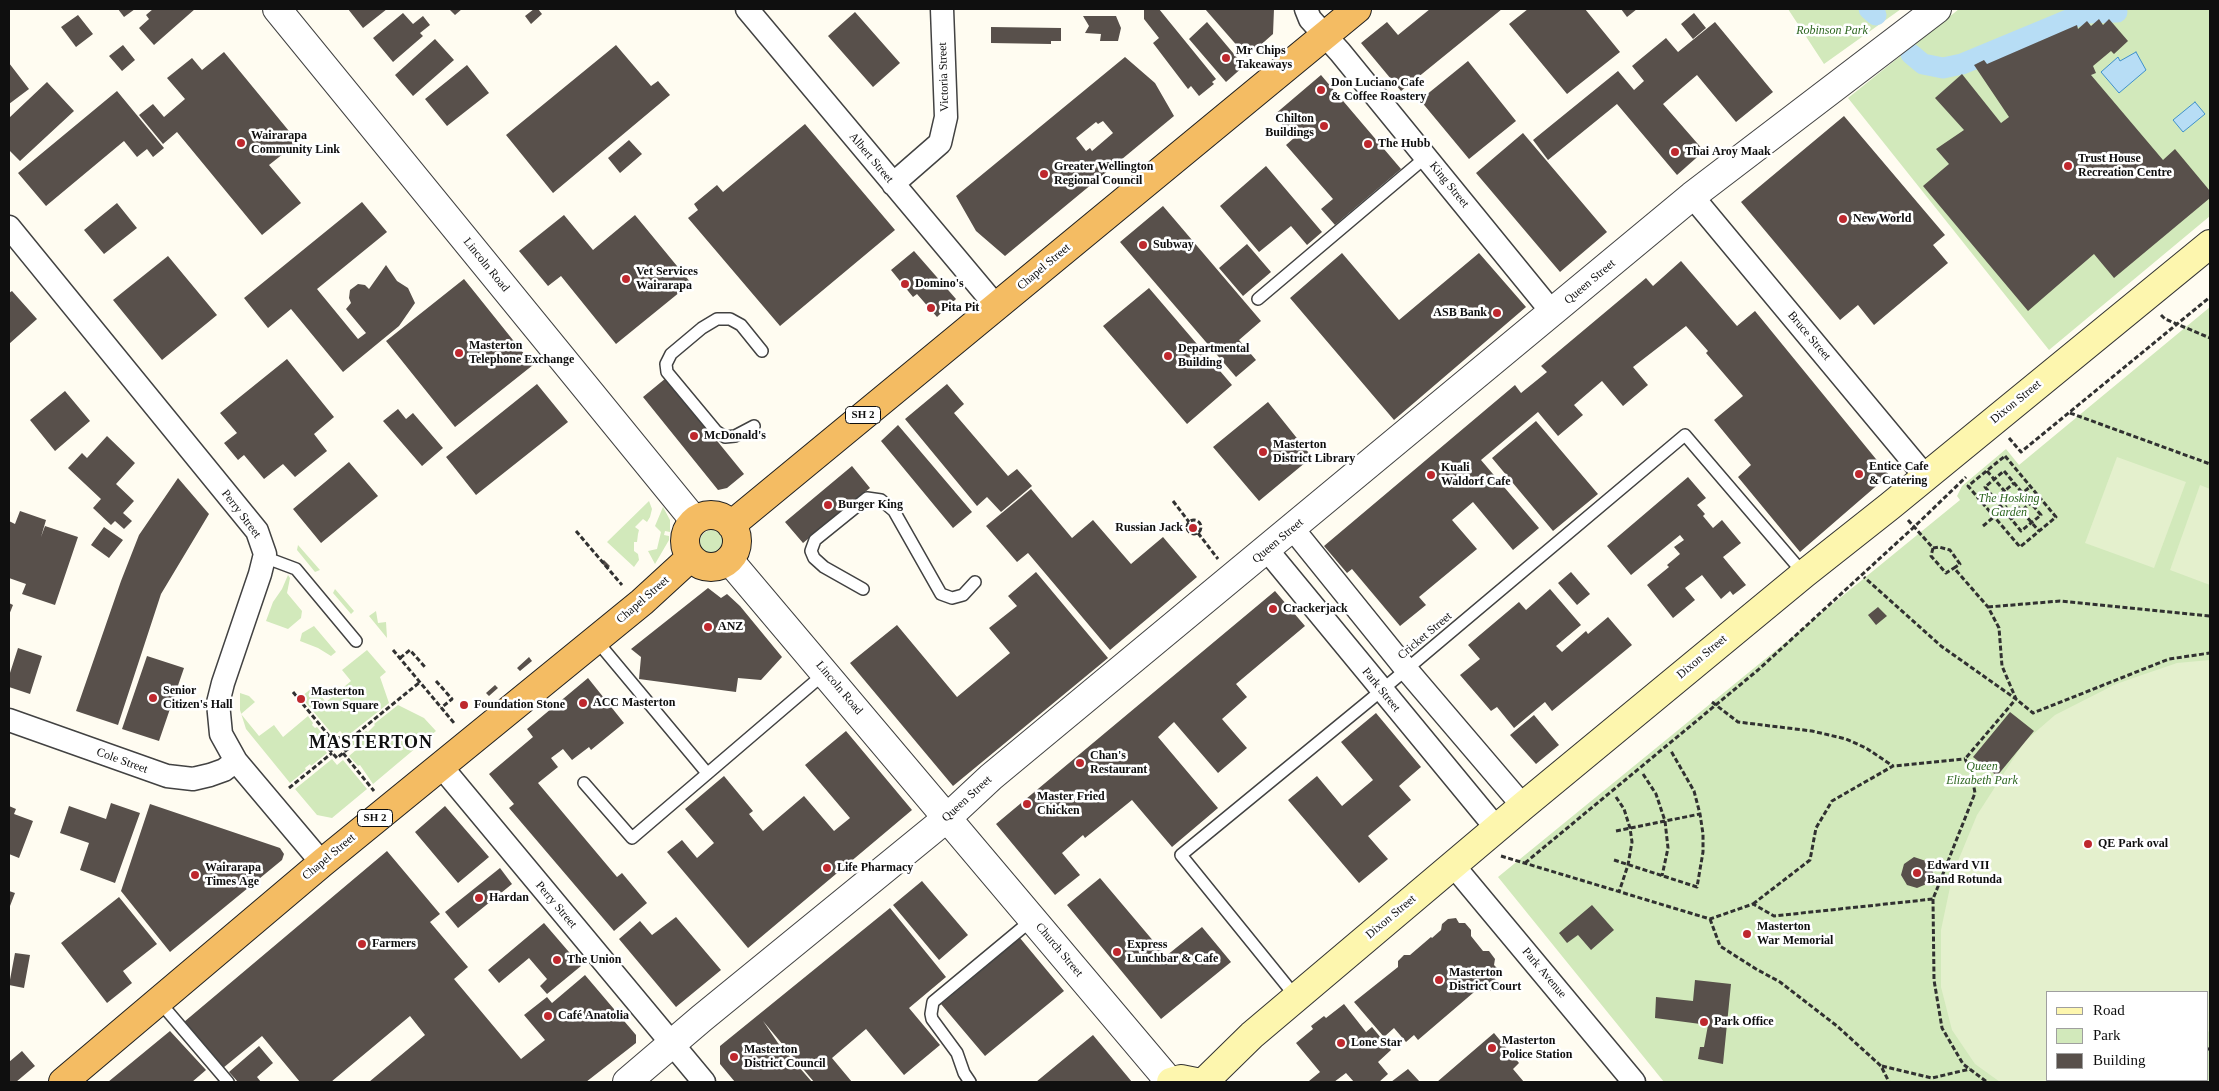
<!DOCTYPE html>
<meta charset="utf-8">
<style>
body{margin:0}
#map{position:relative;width:2219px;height:1091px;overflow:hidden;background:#fffcf1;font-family:"Times New Roman",serif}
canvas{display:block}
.frame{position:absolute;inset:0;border:10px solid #0f0f0f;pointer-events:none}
.legend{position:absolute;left:2046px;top:991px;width:162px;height:90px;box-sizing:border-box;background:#fff;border:1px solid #9f9f9f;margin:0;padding:6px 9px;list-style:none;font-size:15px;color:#0f0f0f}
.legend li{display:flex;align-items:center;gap:10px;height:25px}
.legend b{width:25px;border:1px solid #9f9f9f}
</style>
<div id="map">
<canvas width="2219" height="1091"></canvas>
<div class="frame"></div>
<ul class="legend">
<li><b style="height:6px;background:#fdf6ae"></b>Road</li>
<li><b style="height:14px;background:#d2e9bb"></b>Park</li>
<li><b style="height:14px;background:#58504b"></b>Building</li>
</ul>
</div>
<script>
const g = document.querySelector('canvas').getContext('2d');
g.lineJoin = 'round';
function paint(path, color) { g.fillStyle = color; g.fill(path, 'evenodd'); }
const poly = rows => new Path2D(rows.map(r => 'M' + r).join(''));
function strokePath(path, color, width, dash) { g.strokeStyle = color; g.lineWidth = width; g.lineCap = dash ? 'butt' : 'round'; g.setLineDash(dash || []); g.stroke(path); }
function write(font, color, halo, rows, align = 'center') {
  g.font = font + ' "Times New Roman",serif'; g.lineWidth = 5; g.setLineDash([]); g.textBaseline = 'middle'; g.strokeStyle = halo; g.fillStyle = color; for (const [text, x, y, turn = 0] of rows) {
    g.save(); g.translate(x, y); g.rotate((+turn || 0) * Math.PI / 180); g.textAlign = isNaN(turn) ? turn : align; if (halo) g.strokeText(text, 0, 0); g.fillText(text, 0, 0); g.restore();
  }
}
paint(poly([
 [1788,9,1901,9,1824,64],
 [1959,9,2210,9,2210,216,2049,350,1848,98],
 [2210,307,2210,1082,1664,1082,1498,877,1960,500,1957,496,1962,486,2006,449,2019,465],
 [2048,992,2208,992,2208,1080,2048,1080],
 [649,501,652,509,650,517,647,522,643,519,635,527,639,530,638,534,637,542,634,542,634,551,638,554,639,560,634,567,607,542],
 [663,507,670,520,670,532,665,531,664,535,669,536,669,540,655,564,648,551,657,549,661,532,655,526],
 '700 542a12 12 0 1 1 24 0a12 12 0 1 1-24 0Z',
 [298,545,320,570,315,572,297,550],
 [288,575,290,578,287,593,302,611,301,618,288,629,266,621,273,602,282,589],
 [335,589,354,611,351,614,333,593],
 [376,611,378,623,386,622,387,638,369,616],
 [314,626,336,652,331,656,318,648,300,641,302,633],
 [367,650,386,672,380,677,389,703,346,737,340,731,334,736,301,697,313,687,326,702,351,681,342,670],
 [240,693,249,696,255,702,241,714,259,736,274,725,283,737,308,716,313,723,312,725,315,728,317,727,328,741,321,746,327,753,311,766,310,764,305,768,306,770,290,783,246,729,240,710],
 [398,705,424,718,436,731,373,784,360,765,358,766,349,756,356,750,350,743,366,731,368,732,375,725,374,724],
 [332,759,337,765,343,760,367,789,332,818,317,815,295,789]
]), '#d2e9bb');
paint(poly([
 [2117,457,2186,482,2154,568,2085,543],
 [2200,485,2210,489,2210,585,2170,570],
 [2210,660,2210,1030,2208,1032,2208,992,2048,992,2048,1080,2134,1080,2130,1082,2000,1082,1975,1064,1952,1030,1941,987,1941,930,1953,873,1977,815,2024,742,2055,715,2116,684,2139,676,2177,663]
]), '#e4f0cd');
const water = poly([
 [2136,52,2146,70,2119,93,2101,72,2118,57,2120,61,2136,52],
 [2195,102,2205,114,2183,132,2173,120,2195,102]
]);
paint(water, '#b7ddf5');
strokePath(water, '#3f91cb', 1);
strokePath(poly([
 [1869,9,1876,15],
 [1911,54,1923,64,1943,68,1962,64,2085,13,2117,12]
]), '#b7ddf5', 21);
paint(poly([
 [118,9,135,9,124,17],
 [153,9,195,9,154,45,139,28,149,19,146,15],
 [348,9,387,9,363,28],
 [449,9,462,9,455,15],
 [534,9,538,9,542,14,531,24,525,16],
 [1144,9,1159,9,1216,79,1212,82,1214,84,1199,96,1191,86,1188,89,1153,43,1159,38,1144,19],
 [1205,9,1274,9,1273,34,1247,57],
 [1430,9,1502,9,1401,91,1361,43,1387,22,1398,35],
 [1528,9,1585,9,1620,52,1567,94,1509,24],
 [1621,9,1637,9,1627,17],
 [855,12,900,63,873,87,828,36],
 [403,13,413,24,423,16,430,25,420,33,423,36,393,62,373,38],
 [1694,13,1706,28,1693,39,1681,24],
 [78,15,93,34,76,47,61,27],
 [1083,16,1116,16,1121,28,1118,41,1100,41,1101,34,1085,33,1089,26],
 [2099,19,2103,25,2109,19,2128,41,2114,54,2111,51,2093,66,2096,73,2091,75,2163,160,2175,149,2210,191,2210,198,2114,278,2094,254,2028,311,1923,186,1949,164,1936,149,1964,130,1935,98,1962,74,2001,123,2009,117,1974,65,1984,60,1987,64,2077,25,2078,29,2087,21,2091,26],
 [1207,22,1244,66,1226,82,1189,39],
 [1715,22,1773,92,1736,122,1697,75,1663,104,1704,151,1677,175,1617,104,1548,160,1533,140,1618,71,1634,90,1644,81,1632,66,1666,38,1678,52],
 [991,27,1061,28,1061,41,1051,41,1051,44,991,43],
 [435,39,454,60,413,96,395,75],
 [123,45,135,60,122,71,109,56],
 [616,45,651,86,658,81,670,95,553,193,506,135],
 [224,52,298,142,269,165,301,203,262,235,177,132,163,144,139,115,153,104,164,117,185,99,167,78,192,58,202,70],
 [1125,57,1155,83,1174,116,1005,256,976,231,956,196],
 [1103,121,1113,133,1092,151,1090,148,1086,151,1076,138,1096,122,1098,124],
 [1468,61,1516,121,1469,159,1420,100],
 [9,63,29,89,9,104],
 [467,65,489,93,447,126,425,99],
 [1321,75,1401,169,1335,225,1321,209,1333,199,1286,145,1294,138,1274,115],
 [47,82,74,111,20,161,9,150,9,118],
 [117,91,164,148,153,157,147,149,137,157,124,141,46,206,18,173],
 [1844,116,1945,235,1933,245,1948,263,1874,325,1858,305,1840,320,1741,202],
 [805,124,895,230,780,326,688,218,698,210,694,204,717,185,723,192],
 [1523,133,1607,232,1560,272,1476,173],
 [629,140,642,154,620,173,608,158],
 [1266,166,1322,232,1307,245,1291,226,1259,252,1220,206],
 [362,202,387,232,317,289,358,339,366,333,346,309,351,303,349,298,350,290,358,284,365,285,369,289,386,265,397,281,408,288,415,303,399,326,343,372,291,309,268,328,244,298],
 [117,203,137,228,104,254,84,230],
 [1163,206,1261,321,1239,340,1256,360,1236,377,1120,242],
 [564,215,593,250,635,215,691,283,616,344,561,276,548,286,519,251],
 [1247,244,1271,272,1243,296,1219,268],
 [914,251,956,299,937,317,917,294,913,297,891,270],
 [1342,253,1399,320,1479,253,1526,307,1394,420,1290,298],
 [168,256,217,315,162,360,113,300],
 [1681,261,1737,326,1755,311,1889,475,1800,552,1738,477,1751,465,1714,420,1743,396,1706,353,1708,351,1686,326,1633,367,1648,385,1623,406,1602,381,1574,405,1583,415,1558,436,1538,412,1481,460,1539,528,1513,550,1473,502,1452,520,1477,549,1419,597,1426,605,1400,626,1352,569,1347,573,1324,546,1515,385,1521,393,1547,372,1541,366,1646,278,1653,286],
 [464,279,533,365,455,427,386,341],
 [1149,288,1232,385,1187,424,1103,326],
 [12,291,37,319,9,344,9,293],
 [287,359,334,417,314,434,327,451,295,477,283,464,264,479,244,455,238,460,224,443,237,433,220,413],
 [666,378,744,474,727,488,718,490,643,397],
 [537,384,568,422,476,495,446,457],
 [947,384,964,404,954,413,1008,476,1017,469,1032,486,1001,512,987,497,977,506,905,419],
 [65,391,90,421,55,451,30,420],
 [1268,402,1312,457,1259,501,1213,447],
 [398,409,406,419,413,413,443,448,422,466,383,421],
 [1536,421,1598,494,1553,531,1492,458],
 [898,425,972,512,953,528,881,441],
 [107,436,135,463,116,484,134,501,123,513,132,521,124,529,115,521,111,525,93,508,101,499,68,468,82,453,87,458],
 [349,462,378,496,321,543,293,509],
 [852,466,870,488,803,543,785,522],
 [1688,477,1706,498,1697,505,1705,514,1703,516,1713,528,1722,520,1741,543,1723,557,1746,585,1733,595,1730,591,1721,599,1702,575,1685,588,1695,600,1673,618,1647,585,1669,567,1667,565,1680,554,1674,547,1684,540,1680,535,1631,575,1607,546],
 [178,478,209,514,161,594,118,725,76,711,121,581,139,535],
 [1031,489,1072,538,1093,520,1131,564,1163,537,1197,577,1110,650,1028,553,1017,562,986,526],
 [20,511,46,520,41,537,45,526,78,537,55,605,22,594,26,584,9,578,10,542,9,521,15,524],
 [104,527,123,540,109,558,91,545],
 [604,560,610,566,607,569,601,562],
 [1036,572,1108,658,953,786,850,663,897,625,957,697,1010,653,989,628,1017,606,1008,596],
 [1571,572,1590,594,1577,605,1558,583],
 [708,588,721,598,727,594,740,606,782,657,761,680,738,678,736,692,639,679,641,657,631,649],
 [1550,589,1581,625,1556,646,1562,652,1586,631,1588,634,1608,617,1632,645,1552,711,1545,702,1514,728,1497,707,1491,711,1460,675,1480,659,1468,645,1519,602,1526,610],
 [1275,591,1305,626,1236,684,1247,697,1222,719,1247,748,1218,773,1174,722,1158,737,1218,808,1172,847,1132,800,1085,838,1083,835,1062,853,1080,875,1055,895,996,824],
 [9,603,13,605,9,615],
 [1878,607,1887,616,1876,625,1868,615],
 [18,648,42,656,30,694,9,687,9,676],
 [147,656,184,668,159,741,122,729],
 [529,657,532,661,520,671,517,668],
 [588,678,624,723,591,750,589,747,572,760,563,749,551,758,558,767,538,783,617,877,622,873,647,903,614,931,509,808,514,804,489,774,533,737,527,729],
 [495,685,498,688,489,696,486,693],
 [2010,712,2034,731,1997,776,1973,757],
 [1376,713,1421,767,1399,786,1411,800,1368,836,1388,859,1359,883,1288,800,1317,776,1342,806,1373,780,1341,742],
 [1534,715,1559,745,1536,764,1510,735],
 [846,731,912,810,748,948,667,852,682,840,697,858,714,843,685,809,724,776,753,811,749,814,763,831,804,796,834,831,850,818,805,765],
 [111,803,140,813,115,883,80,870,89,843,60,833,69,806,106,819],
 [150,804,280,848,284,854,282,860,170,952,121,891],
 [9,806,16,809,14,814,33,821,19,858,9,854],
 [445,806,489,857,458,883,415,832],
 [387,851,440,914,430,922,468,967,454,979,521,1059,545,1040,524,1015,547,997,552,1003,585,975,636,1035,636,1043,586,1082,369,1082,425,1035,410,1016,331,1082,300,1082,262,1036,223,1068,184,1022],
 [1914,857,1926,861,1933,872,1929,883,1917,888,1907,885,1901,875,1904,864],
 [500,868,512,884,458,928,445,912],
 [1100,878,1166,956,1202,927,1231,962,1161,1019,1067,905],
 [922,881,968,935,939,960,893,905],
 [9,891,15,893,10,906,9,906],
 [119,897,157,944,123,971,132,983,107,1003,61,943],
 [1592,905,1614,930,1591,950,1578,935,1567,943,1559,933],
 [890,908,946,977,909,1008,940,1045,904,1075,866,1029,832,1058,852,1082,814,1082,763,1021,778,1043,812,1082,735,1082,720,1064,720,1046],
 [676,917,721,970,676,1007,619,939,640,921,652,935],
 [1456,918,1459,923,1465,923,1471,930,1471,936,1483,951,1489,951,1495,959,1494,965,1499,970,1492,975,1499,984,1490,991,1487,987,1483,990,1480,987,1418,1040,1414,1035,1406,1042,1394,1028,1384,1037,1354,1002,1398,967,1398,961,1404,955,1410,955,1431,937,1432,938,1441,930,1442,924,1448,919],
 [544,923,581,966,547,994,540,986,547,979,529,958,499,983,488,970],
 [1020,938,1064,991,985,1056,941,1004],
 [15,953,30,955,24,988,9,985],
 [1695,980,1731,984,1723,1064,1698,1059,1700,1047,1704,1047,1708,1025,1655,1018,1656,997,1693,1001],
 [1344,1004,1366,1032,1372,1027,1391,1050,1378,1062,1388,1074,1379,1082,1354,1082,1346,1073,1334,1082,1309,1081,1320,1072,1296,1043,1313,1029,1311,1026,1324,1016,1326,1018],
 [170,1031,206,1070,192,1082,108,1082],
 [1494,1033,1519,1063,1513,1069,1524,1082,1437,1082],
 [1093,1035,1132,1082,1036,1082],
 [259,1046,273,1063,257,1077,261,1082,238,1082,229,1072],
 [22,1051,35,1066,16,1082,9,1082,9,1062],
 [1408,1069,1420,1082,1391,1082]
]), '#58504b');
const service = poly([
 [1258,299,1426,157],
 [754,426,735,436,725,437,716,431,667,372,666,364,671,354,702,328,717,319,730,319,741,325,762,351],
 [264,557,296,569,356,641],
 [863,589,824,567,814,558,811,551,815,540,867,498,881,500,894,511,941,594,952,598,963,595,975,582],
 [596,640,707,773],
 [584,783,632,838,825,673],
 [1296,997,1181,855,1370,700,1685,435,1804,574],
 [158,1000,228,1082],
 [970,1082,964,1073,957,1053,932,1019,931,1014,933,1002,1033,919]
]);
const minor = poly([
 [747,9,996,306],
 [1306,9,1310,19,1340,52,1552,312],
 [893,184,940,143,946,117,942,9],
 [1692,196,1925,476],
 [9,227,257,531,265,554,260,574,223,683,218,703,221,734,236,761,322,863],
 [1293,529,1406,669,1523,806],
 [1267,550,1497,829],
 [9,720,167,776,193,779,210,775,224,770,236,761],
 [440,765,704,1082],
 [1453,865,1634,1082]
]);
const tertiary = poly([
 [277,9,694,520],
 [729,560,1170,1082],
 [627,1082,702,1018,947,818,991,777,1692,196,1937,9]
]);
const secondary = poly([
 [1171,1082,1181,1079,1196,1082],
 [1204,1082,1252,1035,1523,806,1804,574,1890,506,2210,244]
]);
const trunk = poly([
 '685 541a26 26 0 1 1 52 0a26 26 0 1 1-52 0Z',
 [731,525,1357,9],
 [63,1082,322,863,642,602,690,558]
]);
strokePath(service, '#424242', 14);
strokePath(minor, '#424242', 25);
strokePath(tertiary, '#424242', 30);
strokePath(secondary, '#313131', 30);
strokePath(trunk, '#202020', 30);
strokePath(poly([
 [2161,315,2165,319,2210,338],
 [2070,413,2210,464],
 [2009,438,2021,452,2210,297],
 [2005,456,2056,517,2020,547,1968,486,2005,456],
 [1987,471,2008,495],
 [2004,471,2041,515,2021,531,1985,487,2004,471],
 [2019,496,2031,486],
 [1995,499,2014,483],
 [1173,501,1189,522],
 [2018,507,2039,531],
 [2011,519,2031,503],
 '1187 527a7 7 0 1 1 14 0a7 7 0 1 1-14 0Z',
 [1908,520,1933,548,1939,547,1950,550,1960,564,1954,568,1988,607,1999,628,2002,666,2016,699,2033,713,2169,659,2210,653],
 [1983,526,2007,506],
 [576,531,622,585],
 [1198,533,1218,559],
 [1933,548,1931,556,1946,573,1954,568],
 [1988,607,2060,601,2210,616],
 [393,650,454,723],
 [400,658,410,650,425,667],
 [436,681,452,699,441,708],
 [293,692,334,742],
 [1712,702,1738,722,1812,731,1846,739,1866,748,1893,766],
 [340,737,349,748,337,758,327,747,340,737],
 [345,743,420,682],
 [343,753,374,791],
 [1643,774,1656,794,1665,821,1668,848,1662,876],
 [289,788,332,753],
 [1616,797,1624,809,1630,828,1632,842,1628,865,1619,892],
 [1616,831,1700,814],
 [1501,856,1710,919,1753,904,1774,916,1933,899,1975,793,1971,771,1965,759,2016,699,1941,646,1864,577],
 [1614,860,1697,887,1703,852,1703,834,1700,814,1694,791,1671,751],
 [1525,863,1758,670,1914,527,1966,477],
 [1933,899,1934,980,1942,1028,1963,1064,1987,1082],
 [1753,904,1810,860,1816,828,1832,801,1893,766,1965,759],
 [1710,919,1720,946,1756,969,1780,982,1837,1026,1881,1066,1889,1082],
 [2208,1050,2210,1048],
 [1882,1066,1932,1078,1970,1069],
 [2155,1082,2160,1080]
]), '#313131', 3, [5, 2.5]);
strokePath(service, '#fff', 11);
strokePath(minor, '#fff', 22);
strokePath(tertiary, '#fff', 28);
strokePath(secondary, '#fdf6ae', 28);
strokePath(trunk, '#f4bc63', 28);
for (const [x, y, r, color] of [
 [1226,58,5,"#be282e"],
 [1321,90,5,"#be282e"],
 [1324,126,5,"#be282e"],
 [241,143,5,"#be282e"],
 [1368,144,5,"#be282e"],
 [1675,152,5,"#be282e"],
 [2068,166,5,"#be282e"],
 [1044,174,5,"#be282e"],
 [1843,219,5,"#be282e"],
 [1143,245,5,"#be282e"],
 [626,279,5,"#be282e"],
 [905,284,5,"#be282e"],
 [931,308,5,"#be282e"],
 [1497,313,5,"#be282e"],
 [459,353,5,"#be282e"],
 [1168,356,5,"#be282e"],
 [694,436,5,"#be282e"],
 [1263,452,5,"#be282e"],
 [1859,474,5,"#be282e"],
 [1431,475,5,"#be282e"],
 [828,505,5,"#be282e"],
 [1193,528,5,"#be282e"],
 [1273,609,5,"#be282e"],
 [708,627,5,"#be282e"],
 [153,698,5,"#be282e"],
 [301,699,5,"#be282e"],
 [583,703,5,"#be282e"],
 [464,705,5,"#be282e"],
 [1080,763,5,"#be282e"],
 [1027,804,5,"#be282e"],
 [2088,844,5,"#be282e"],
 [827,868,5,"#be282e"],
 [1917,873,5,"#be282e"],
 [195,875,5,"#be282e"],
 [479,898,5,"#be282e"],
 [1747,934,5,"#be282e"],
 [362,944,5,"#be282e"],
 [1117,952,5,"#be282e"],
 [557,960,5,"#be282e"],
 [1439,980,5,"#be282e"],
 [548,1016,5,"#be282e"],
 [1704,1022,5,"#be282e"],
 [1341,1043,5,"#be282e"],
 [1492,1048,5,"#be282e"],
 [734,1057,5,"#be282e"]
]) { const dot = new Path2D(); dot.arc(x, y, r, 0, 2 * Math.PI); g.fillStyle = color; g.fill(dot); strokePath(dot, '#fff', 2); }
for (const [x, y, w] of [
 [863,415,35],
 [375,818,35]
]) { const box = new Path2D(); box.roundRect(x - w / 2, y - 8.5, w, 17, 4); g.fillStyle = '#fff'; g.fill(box); strokePath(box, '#0f0f0f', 1); }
write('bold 11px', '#0f0f0f', null, [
 ["SH 2",863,415],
 ["SH 2",375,818]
]);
write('italic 12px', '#2d6620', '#fff', [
 ["Robinson Park",1832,31],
 ["The Hosking",2009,499],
 ["Garden",2009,513],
 ["Queen",1982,767],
 ["Elizabeth Park",1982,781]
]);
write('bold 12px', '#0f0f0f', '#fff', [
 ["Mr Chips",1236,51],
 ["Takeaways",1236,65],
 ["Don Luciano Cafe",1331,83],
 ["& Coffee Roastery",1331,97],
 ["Chilton",1314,119,"right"],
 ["Buildings",1314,133,"right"],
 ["Wairarapa",251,136],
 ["Community Link",251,150],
 ["The Hubb",1378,144],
 ["Thai Aroy Maak",1685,152],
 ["Trust House",2078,159],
 ["Recreation Centre",2078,173],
 ["Greater Wellington",1054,167],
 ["Regional Council",1054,181],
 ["New World",1853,219],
 ["Subway",1153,245],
 ["Vet Services",636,272],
 ["Wairarapa",636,286],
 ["Domino's",915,284],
 ["Pita Pit",941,308],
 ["ASB Bank",1487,313,"right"],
 ["Masterton",469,346],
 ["Telephone Exchange",469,360],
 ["Departmental",1178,349],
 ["Building",1178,363],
 ["McDonald's",704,436],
 ["Masterton",1273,445],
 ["District Library",1273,459],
 ["Entice Cafe",1869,467],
 ["& Catering",1869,481],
 ["Kuali",1441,468],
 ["Waldorf Cafe",1441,482],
 ["Burger King",838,505],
 ["Russian Jack",1183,528,"right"],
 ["Crackerjack",1283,609],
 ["ANZ",718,627],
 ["Senior",163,691],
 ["Citizen's Hall",163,705],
 ["Masterton",311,692],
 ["Town Square",311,706],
 ["ACC Masterton",593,703],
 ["Foundation Stone",474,705],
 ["Chan's",1090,756],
 ["Restaurant",1090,770],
 ["Master Fried",1037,797],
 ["Chicken",1037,811],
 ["QE Park oval",2098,844],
 ["Edward VII",1927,866],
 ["Band Rotunda",1927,880],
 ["Wairarapa",205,868],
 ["Times Age",205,882],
 ["Life Pharmacy",837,868],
 ["Hardan",489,898],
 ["Masterton",1757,927],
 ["War Memorial",1757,941],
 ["Farmers",372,944],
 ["Express",1127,945],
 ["Lunchbar & Cafe",1127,959],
 ["The Union",567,960],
 ["Masterton",1449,973],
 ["District Court",1449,987],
 ["Café Anatolia",558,1016],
 ["Park Office",1714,1022],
 ["Masterton",1502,1041],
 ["Police Station",1502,1055],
 ["Lone Star",1351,1043],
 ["Masterton",744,1050],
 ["District Council",744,1064]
], 'left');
write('12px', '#0f0f0f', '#fff', [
 ["Victoria Street",944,77,-92],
 ["Albert Street",871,158,50],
 ["King Street",1449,185,51],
 ["Lincoln Road",486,265,51],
 ["Chapel Street",1044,267,-40],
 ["Queen Street",1590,282,-40],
 ["Bruce Street",1809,336,50],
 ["Dixon Street",2016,402,-39],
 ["Perry Street",241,514,53],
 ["Queen Street",1278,541,-40],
 ["Chapel Street",643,600,-41],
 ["Cricket Street",1425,636,-40],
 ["Dixon Street",1702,657,-40],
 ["Lincoln Road",839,688,50],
 ["Park Street",1381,690,51],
 ["Cole Street",122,761,20],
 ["Queen Street",967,799,-42],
 ["Chapel Street",329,857,-40],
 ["Perry Street",556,905,50],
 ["Dixon Street",1391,917,-40],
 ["Church Street",1059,950,50],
 ["Park Avenue",1544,973,50]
]);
g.letterSpacing = '1px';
write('bold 18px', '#0f0f0f', '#fff', [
 ["MASTERTON",371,743]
]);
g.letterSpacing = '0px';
</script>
